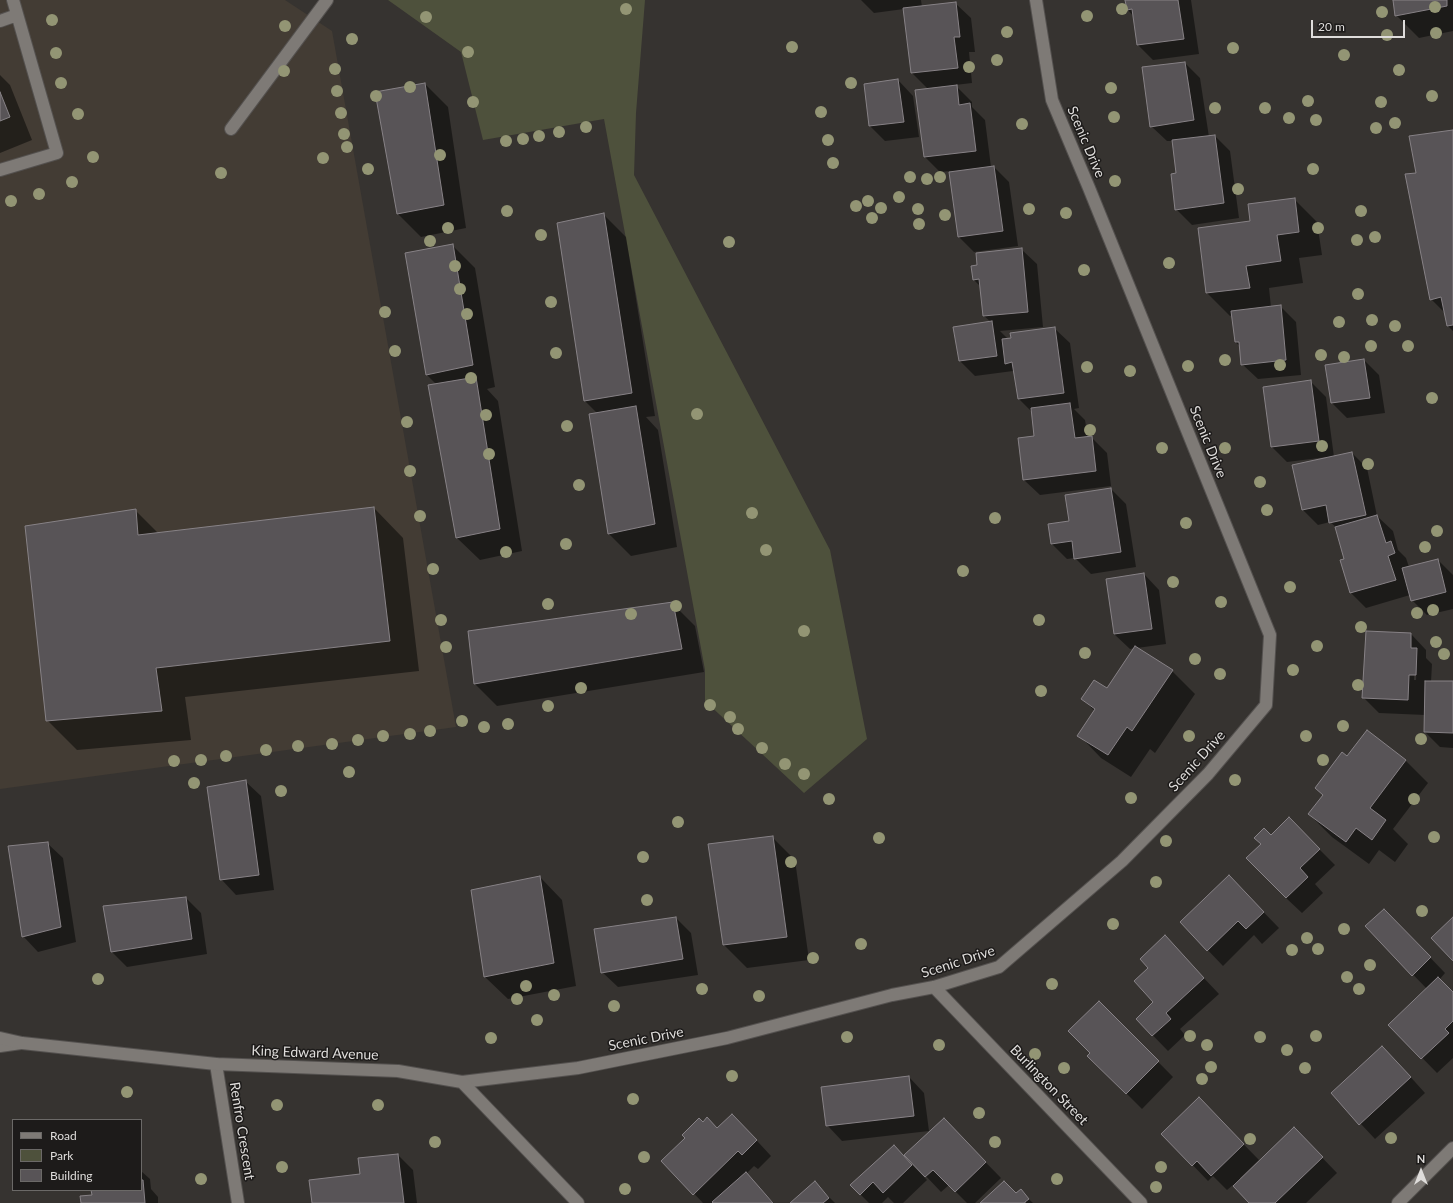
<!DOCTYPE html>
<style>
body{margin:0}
#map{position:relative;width:1453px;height:1203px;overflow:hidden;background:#363330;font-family:Lato,sans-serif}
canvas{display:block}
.legend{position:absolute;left:12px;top:1119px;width:130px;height:72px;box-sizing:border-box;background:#1d1b1a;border:1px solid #6b6967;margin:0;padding:5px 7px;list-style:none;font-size:12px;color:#dfdddb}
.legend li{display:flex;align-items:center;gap:8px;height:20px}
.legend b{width:20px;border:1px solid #6b6967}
.north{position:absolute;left:1401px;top:1151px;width:40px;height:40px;-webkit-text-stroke:3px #1d1b1a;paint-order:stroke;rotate:0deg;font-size:11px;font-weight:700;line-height:16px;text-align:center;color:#dfdddb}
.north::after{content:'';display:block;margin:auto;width:14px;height:18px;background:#dfdddb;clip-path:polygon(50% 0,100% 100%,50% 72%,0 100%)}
.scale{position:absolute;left:1311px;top:20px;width:94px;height:18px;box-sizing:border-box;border:2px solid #dfdddb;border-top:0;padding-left:5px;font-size:12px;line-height:14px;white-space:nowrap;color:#dfdddb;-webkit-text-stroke:3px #1d1b1a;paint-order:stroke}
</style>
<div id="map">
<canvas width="1453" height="1203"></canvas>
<ul class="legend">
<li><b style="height:5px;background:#7e7a76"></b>Road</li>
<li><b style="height:11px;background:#4e513c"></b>Park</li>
<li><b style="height:11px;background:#585457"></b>Building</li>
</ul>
<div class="north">N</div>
<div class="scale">20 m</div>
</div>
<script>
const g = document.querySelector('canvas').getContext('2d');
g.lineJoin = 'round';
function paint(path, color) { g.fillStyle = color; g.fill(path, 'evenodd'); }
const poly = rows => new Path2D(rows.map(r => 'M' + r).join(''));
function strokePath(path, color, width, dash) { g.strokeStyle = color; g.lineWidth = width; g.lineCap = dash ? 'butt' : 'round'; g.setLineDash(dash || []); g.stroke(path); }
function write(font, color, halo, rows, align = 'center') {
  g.font = font + ' Lato,sans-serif'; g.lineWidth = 3; g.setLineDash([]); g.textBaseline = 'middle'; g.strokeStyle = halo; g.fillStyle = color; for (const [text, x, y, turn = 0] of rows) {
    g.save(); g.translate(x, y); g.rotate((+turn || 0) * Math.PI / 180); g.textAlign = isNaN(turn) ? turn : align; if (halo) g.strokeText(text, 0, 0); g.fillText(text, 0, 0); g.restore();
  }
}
paint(poly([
 [0,0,285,0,332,31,456,727,0,789]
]), '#433c34');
paint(poly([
 [388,0,645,0,636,113,634,175,830,550,867,739,804,793,705,701,705,670,604,119,483,140,461,52]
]), '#4e513c');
paint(poly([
 [861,0,921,0,922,7,955,3,971,18,975,52,969,52,972,83,955,85,972,102,972,107,985,120,991,167,994,167,1009,182,1018,246,974,252,959,237,950,171,940,172,925,157,929,90,912,73,904,9,874,13],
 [1126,0,1191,0,1199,54,1153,60,1138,45,1133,16,1128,10],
 [1394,0,1453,0,1453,31,1419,38,1396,15],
 [1185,63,1200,78,1209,137,1215,136,1230,151,1239,218,1192,225,1176,209,1177,174,1173,141,1167,141,1151,126],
 [0,75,10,85,32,140,0,153],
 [898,80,913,96,919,137,885,141,870,126],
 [425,84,448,107,466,228,421,237,398,214,377,93],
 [1453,131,1453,331,1448,326,1446,314,1431,299,1417,174],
 [1294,199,1317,222,1322,255,1299,258,1303,283,1269,288,1271,307,1280,306,1296,322,1301,375,1258,379,1242,364,1240,346,1235,342,1233,315,1230,316,1207,293,1199,229,1251,222],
 [603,214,626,237,655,416,646,417,658,430,677,547,631,556,609,534,598,414,585,401],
 [452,245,475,268,495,387,487,389,498,401,522,551,480,560,457,538,437,385,427,375],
 [1021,249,1037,264,1043,327,1000,331,1007,338,1007,340,1054,328,1070,343,1079,408,1074,409,1085,420,1088,438,1091,437,1107,453,1111,486,1040,495,1024,480,1035,437,1032,412,1019,399,1015,372,1013,371,975,376,960,361,954,328,991,322,984,316,981,287,974,280,978,266],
 [1364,360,1379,375,1385,413,1347,418,1332,403],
 [1310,381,1326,397,1334,457,1352,453,1367,468,1377,516,1393,531,1398,550,1406,558,1409,567,1438,560,1453,575,1453,609,1427,615,1412,600,1410,595,1366,608,1351,593,1346,559,1337,528,1330,522,1318,525,1303,510,1327,457,1287,462,1272,447],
 [1111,489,1126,504,1136,567,1091,574,1075,558,1067,559,1052,544,1070,522],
 [374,508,403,538,419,671,185,697,191,740,77,750,47,720,136,511,159,534],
 [1144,574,1159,590,1166,644,1137,648,1172,671,1195,694,1155,753,1150,749,1131,777,1101,758,1079,735,1095,711,1082,699,1107,690,1135,648,1130,649,1114,634],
 [672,603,695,626,704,672,497,706,475,684],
 [1411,634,1426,650,1426,658,1432,664,1431,682,1453,682,1453,748,1440,747,1425,732,1425,715,1379,713,1364,698],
 [1416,651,1417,653,1416,680,1414,680],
 [1347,757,1405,760,1428,783,1393,829,1408,844,1395,862,1379,850,1369,864,1332,837,1309,814,1323,795,1316,788],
 [245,781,261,796,274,890,236,895,221,879],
 [1289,819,1335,865,1315,884,1323,893,1302,913,1286,898,1271,836],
 [772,837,795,860,809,960,747,968,724,945],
 [47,843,63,858,76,942,38,952,23,936],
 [540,877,562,900,576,986,508,999,485,977],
 [1244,892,1279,928,1262,944,1254,935,1223,966,1181,922],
 [186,898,201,913,207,954,127,967,112,952],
 [676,918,691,933,698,975,618,987,602,972],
 [1399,925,1445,973,1439,980,1453,993,1453,1058,1437,1073,1390,1025,1427,989,1367,927],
 [1165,937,1219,994,1180,1029,1185,1035,1168,1051,1137,1019,1155,1002,1149,968],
 [1099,1002,1173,1077,1142,1109,1089,1056,1092,1053],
 [1397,1062,1425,1093,1375,1139,1332,1093],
 [909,1077,924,1093,929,1131,842,1141,827,1125],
 [1214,1114,1259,1160,1240,1178,1241,1179,1309,1144,1337,1173,1306,1203,1250,1203,1233,1185,1227,1190,1213,1176,1208,1181,1163,1134],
 [703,1123,717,1129,747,1130,771,1156,758,1169,754,1166,746,1174,774,1203,703,1203,663,1161],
 [959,1135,1001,1178,975,1203,967,1203,949,1185,941,1192,906,1155],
 [894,1146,927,1180,903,1203,894,1203,888,1197,882,1203,869,1203,852,1186],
 [398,1155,413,1170,417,1203,313,1203,361,1175,359,1159],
 [141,1171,150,1179,151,1189,158,1197,158,1203,82,1203,93,1196,92,1190,141,1190],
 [815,1183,835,1203,792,1203],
 [1020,1191,1033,1203,981,1203,1016,1194]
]), '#0007');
const building = poly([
 [1125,0,1178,0,1184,39,1137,45,1132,9,1127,10,1125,0],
 [1393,0,1447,0,1447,6,1395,16,1393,0],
 [956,2,960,37,954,37,958,68,911,73,903,8,956,2],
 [1185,62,1194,120,1150,127,1142,67,1185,62],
 [898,79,904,122,869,126,864,84,898,79],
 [425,83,444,205,397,214,375,92,425,83],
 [957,85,959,105,970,103,976,151,924,157,915,90,957,85],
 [0,92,10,117,0,121,0,92],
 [1453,130,1453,325,1447,326,1441,297,1430,300,1405,174,1416,173,1409,136,1453,130],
 [1215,135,1224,203,1175,210,1171,174,1176,173,1172,140,1215,135],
 [994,166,1003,231,958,237,949,172,994,166],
 [1295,198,1299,232,1277,235,1281,261,1246,266,1250,288,1206,293,1198,228,1250,221,1248,204,1295,198],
 [604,213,632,393,584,401,557,223,604,213],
 [453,244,473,365,426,375,405,253,453,244],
 [1022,248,1028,312,983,316,979,279,973,280,971,266,977,265,976,253,1022,248],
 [1281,305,1286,360,1241,365,1239,342,1235,342,1231,311,1281,305],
 [992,321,997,356,959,361,953,327,992,321],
 [1055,327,1064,393,1018,399,1012,362,1005,364,1002,339,1011,338,1010,333,1055,327],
 [1364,359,1370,398,1331,403,1325,365,1364,359],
 [476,377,500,529,456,538,428,385,476,377],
 [1311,380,1319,441,1271,447,1263,387,1311,380],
 [1070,403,1075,438,1092,436,1096,471,1023,480,1018,438,1034,436,1031,408,1070,403],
 [636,406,655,524,608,534,589,414,636,406],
 [1352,452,1366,515,1329,523,1326,505,1302,510,1292,465,1352,452],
 [1111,488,1121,552,1074,559,1072,541,1051,544,1048,524,1069,521,1065,495,1111,488],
 [374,507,390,641,156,668,162,711,46,721,25,526,136,509,138,535,374,507],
 [1377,515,1386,543,1391,541,1395,553,1388,556,1396,580,1350,593,1340,560,1344,559,1335,527,1377,515],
 [1438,559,1446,592,1411,601,1402,568,1438,559],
 [1144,573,1152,629,1114,634,1106,579,1144,573],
 [673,602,682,649,474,684,468,631,673,602],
 [1366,631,1411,633,1411,648,1417,648,1416,675,1409,675,1408,700,1362,698,1366,631],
 [1135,646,1173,670,1132,731,1127,727,1108,755,1077,736,1095,709,1081,699,1094,680,1107,688,1135,646],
 [1425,681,1453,681,1453,733,1424,732,1425,681],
 [1367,730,1406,760,1370,808,1386,820,1372,840,1356,828,1346,842,1308,814,1323,795,1315,788,1342,752,1347,756,1367,730],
 [246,780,259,875,220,880,207,787,246,780],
 [1289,817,1320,849,1300,868,1308,877,1286,898,1246,858,1261,844,1254,838,1264,828,1271,835,1289,817],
 [773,836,787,937,723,945,708,844,773,836],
 [48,842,61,927,22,937,8,846,48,842],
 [1229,875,1264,912,1246,929,1238,921,1207,951,1180,922,1229,875],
 [540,876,554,963,484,977,471,890,540,876],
 [186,897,192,939,111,952,103,906,186,897],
 [1384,909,1431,957,1412,976,1365,926,1384,909],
 [676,917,683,959,601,973,594,929,676,917],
 [1453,917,1453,961,1431,938,1453,917],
 [1165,935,1204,978,1166,1013,1171,1019,1152,1036,1136,1019,1153,1002,1134,981,1148,968,1140,959,1165,935],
 [1438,977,1453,992,1453,1021,1445,1029,1449,1033,1421,1059,1388,1025,1438,977],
 [1099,1001,1159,1061,1126,1094,1087,1056,1090,1053,1068,1031,1099,1001],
 [1382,1046,1411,1077,1359,1125,1331,1093,1382,1046],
 [909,1076,914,1116,826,1126,821,1087,909,1076],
 [1199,1097,1244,1144,1211,1176,1197,1161,1192,1166,1161,1134,1199,1097],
 [732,1114,757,1140,742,1155,738,1151,693,1195,661,1161,685,1138,682,1135,699,1118,703,1122,707,1117,717,1128,732,1114],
 [944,1118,986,1162,955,1192,933,1170,925,1177,904,1155,944,1118],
 [1294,1127,1323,1157,1275,1203,1249,1203,1233,1186,1294,1127],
 [894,1145,912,1165,883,1193,873,1182,860,1195,850,1185,894,1145],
 [398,1154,404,1203,312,1203,309,1180,360,1174,358,1158,398,1154],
 [746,1172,773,1203,713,1203,712,1202,746,1172],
 [141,1180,143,1180,145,1203,81,1203,80,1196,92,1195,91,1190,141,1190,141,1180],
 [815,1181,829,1198,823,1203,790,1203,815,1181],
 [1004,1181,1016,1193,1021,1189,1029,1199,1025,1202,1025,1203,980,1203,1004,1181]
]);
paint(building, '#585457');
strokePath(building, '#878286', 1);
const lane = poly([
 [0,21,17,15],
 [231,129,327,0],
 [0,170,57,153,13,0]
]);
const street = poly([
 [934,987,1141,1203],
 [0,1046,21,1043],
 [216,1064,238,1203],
 [462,1082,578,1068,727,1038,892,995,934,987,999,967,1122,861,1208,774,1266,705,1270,635,1089,188,1052,100,1036,0],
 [1398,1203,1453,1148]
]);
const secondary = poly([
 [0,1038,22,1043,216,1064,398,1071,462,1082,578,1203]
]);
strokePath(lane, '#54514f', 14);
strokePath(street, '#54514f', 14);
strokePath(secondary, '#54514f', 14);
strokePath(lane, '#7e7a76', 12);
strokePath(street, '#7e7a76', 12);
strokePath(secondary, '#7e7a76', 12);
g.fillStyle = '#939574';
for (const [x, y] of [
 [1435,7],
 [626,9],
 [1122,9],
 [1382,12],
 [1087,16],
 [426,17],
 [52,20],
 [285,26],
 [1007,32],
 [1436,33],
 [1387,35],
 [352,39],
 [792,47],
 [1233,48],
 [468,52],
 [56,53],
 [1344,55],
 [997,60],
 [969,67],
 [335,69],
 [1399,70],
 [284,71],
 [61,83],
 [851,83],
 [410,87],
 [1111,88],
 [337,91],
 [376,96],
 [1432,96],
 [1308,101],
 [473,102],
 [1381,102],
 [1215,108],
 [1265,108],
 [821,112],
 [341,113],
 [78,114],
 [1114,117],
 [1289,118],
 [1316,120],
 [1395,123],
 [1022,124],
 [586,127],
 [1376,128],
 [559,132],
 [344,134],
 [539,136],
 [523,139],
 [828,140],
 [506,141],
 [347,147],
 [440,155],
 [93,157],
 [323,158],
 [833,163],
 [368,169],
 [1313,169],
 [221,173],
 [910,177],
 [940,177],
 [927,179],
 [1115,181],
 [72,182],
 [1238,189],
 [39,194],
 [899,197],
 [11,201],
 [868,201],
 [856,206],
 [881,208],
 [918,209],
 [1029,209],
 [507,211],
 [1361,211],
 [1066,213],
 [945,215],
 [872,218],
 [919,224],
 [448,228],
 [1318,228],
 [541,235],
 [1375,237],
 [1357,240],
 [430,241],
 [729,242],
 [1169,263],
 [455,266],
 [1084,270],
 [460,289],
 [1358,294],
 [551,302],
 [385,312],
 [467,314],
 [1372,320],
 [1339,322],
 [1395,326],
 [1371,346],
 [1408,346],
 [395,351],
 [556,353],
 [1321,355],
 [1344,357],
 [1225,360],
 [1280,365],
 [1188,366],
 [1087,367],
 [1130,371],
 [471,378],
 [1432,398],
 [697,414],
 [486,415],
 [407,422],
 [567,426],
 [1090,430],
 [1322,446],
 [1162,448],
 [1225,448],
 [489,454],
 [1368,464],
 [410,471],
 [1260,482],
 [579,485],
 [1267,510],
 [752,513],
 [420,516],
 [995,518],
 [1186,523],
 [1437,531],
 [566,544],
 [1425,547],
 [766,550],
 [506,552],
 [433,569],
 [963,571],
 [1173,582],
 [1290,587],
 [1221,602],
 [548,604],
 [676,606],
 [1433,610],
 [1417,613],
 [631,614],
 [441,620],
 [1039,620],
 [1361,627],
 [804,631],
 [1436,642],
 [1317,646],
 [446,647],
 [1085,653],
 [1444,654],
 [1195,659],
 [1293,670],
 [1220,674],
 [1358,685],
 [581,688],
 [1041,691],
 [710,705],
 [548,706],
 [730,717],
 [462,721],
 [508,724],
 [1343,726],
 [484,727],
 [738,729],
 [430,731],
 [410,734],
 [383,736],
 [1189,736],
 [1306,736],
 [1421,739],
 [358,740],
 [332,744],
 [298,746],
 [762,748],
 [266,750],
 [226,756],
 [201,760],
 [1323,760],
 [174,761],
 [785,764],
 [349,772],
 [804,774],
 [1235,780],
 [194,783],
 [281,791],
 [1131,798],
 [829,799],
 [1414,799],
 [678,822],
 [1434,837],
 [879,838],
 [1166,841],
 [643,857],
 [791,862],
 [1156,882],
 [647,900],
 [1422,911],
 [1113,924],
 [1344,929],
 [1307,938],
 [861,944],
 [1318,949],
 [1292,950],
 [813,958],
 [1370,965],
 [1347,977],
 [98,979],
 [1052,984],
 [526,986],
 [702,989],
 [1359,989],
 [554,995],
 [759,996],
 [517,999],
 [614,1006],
 [537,1020],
 [1190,1036],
 [1316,1036],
 [847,1037],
 [1260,1037],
 [491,1038],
 [939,1045],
 [1207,1045],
 [1287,1050],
 [1035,1054],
 [1211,1067],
 [1064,1068],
 [1305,1068],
 [732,1076],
 [1202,1079],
 [127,1092],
 [633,1099],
 [277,1105],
 [378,1105],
 [979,1113],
 [1391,1138],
 [1250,1139],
 [435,1142],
 [995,1142],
 [644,1157],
 [282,1167],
 [1161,1167],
 [201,1179],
 [1057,1179],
 [1156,1187],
 [625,1189]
]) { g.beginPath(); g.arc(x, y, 6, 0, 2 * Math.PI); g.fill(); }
write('14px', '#dfdddb', '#1d1b1a', [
 ["Scenic Drive",1086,142,67],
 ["Scenic Drive",1208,442,68],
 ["Scenic Drive",1197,761,-48],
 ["Scenic Drive",958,962,-18],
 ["Scenic Drive",646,1039,-11],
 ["King Edward Avenue",315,1053,2],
 ["Burlington Street",1049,1085,46],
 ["Renfro Crescent",242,1131,81]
]);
</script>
